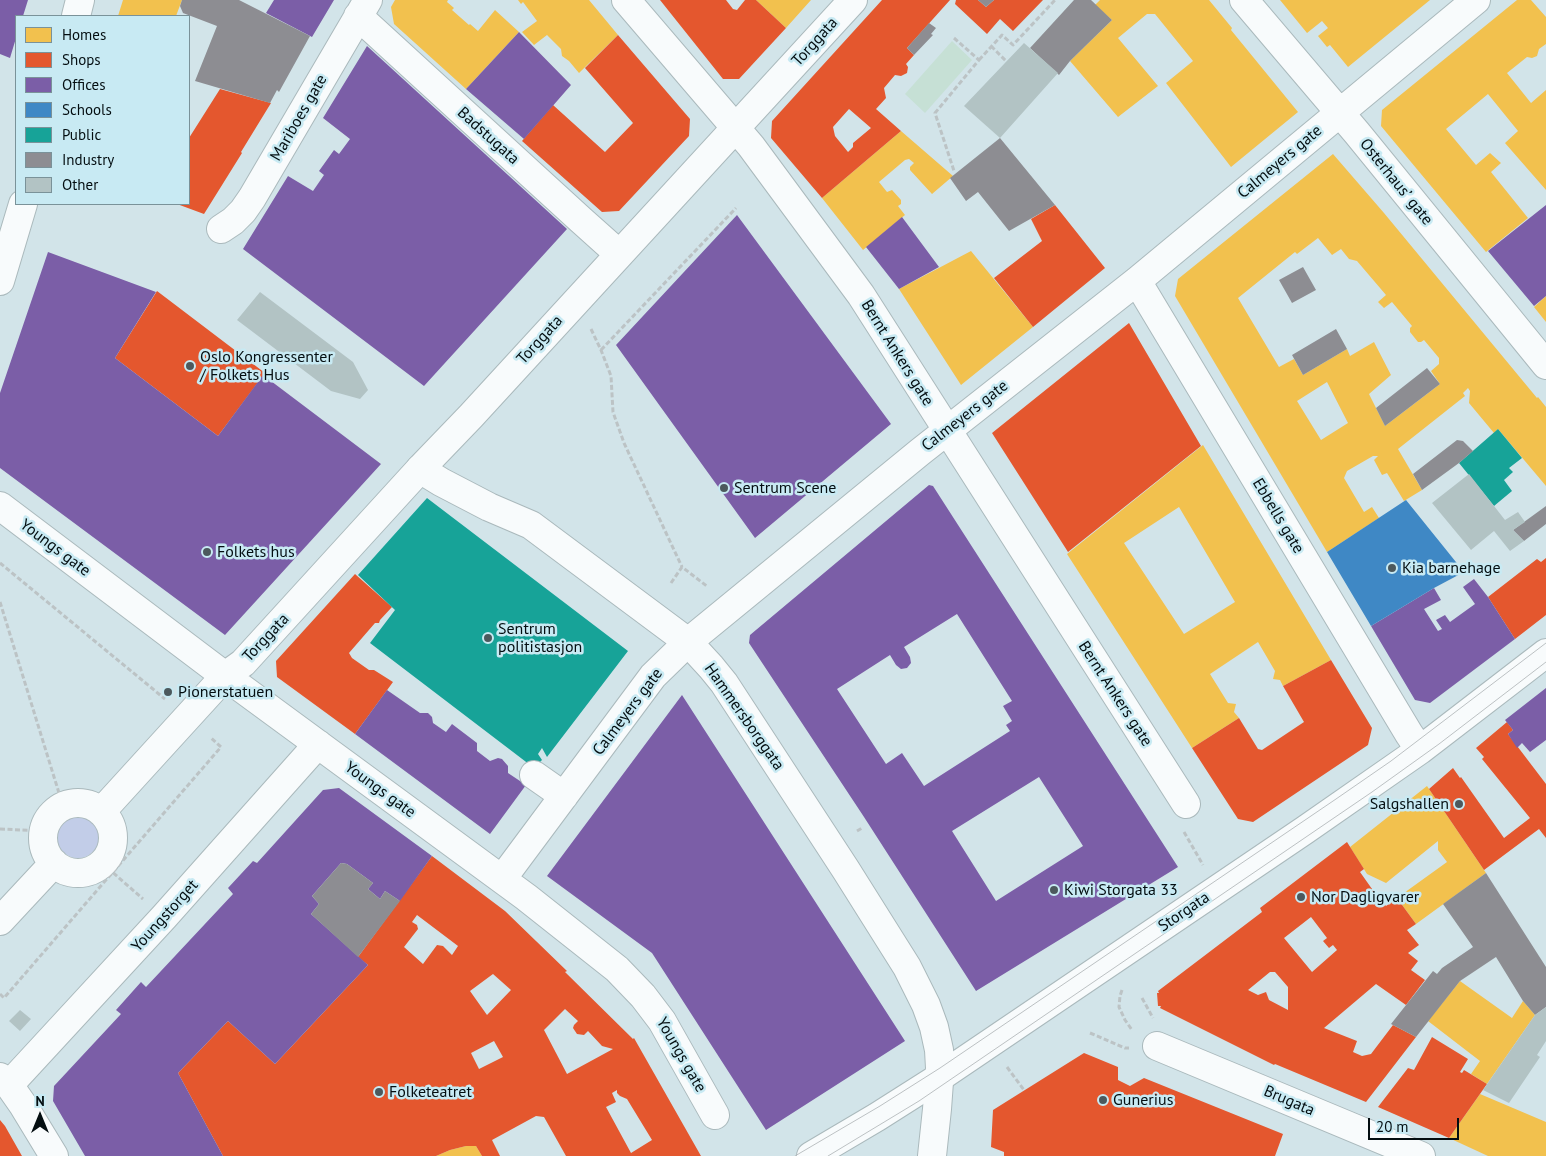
<!DOCTYPE html>
<meta charset="utf-8">
<style>
body{margin:0}
#map{position:relative;width:1546px;height:1156px;overflow:hidden;background:#d2e4e9;font-family:"PT Sans",sans-serif}
canvas{display:block}
.legend{position:absolute;left:15px;top:15px;width:175px;height:190px;box-sizing:border-box;background:#c8eaf3;border:1px solid #7a9299;margin:0;padding:6px 9px;list-style:none;font-size:15px;color:#040e11}
.legend li{display:flex;align-items:center;gap:10px;height:25px}
.legend b{width:25px;border:1px solid #7a9299}
.north{position:absolute;left:15px;top:1091px;width:50px;height:50px;-webkit-text-stroke:4px #c8eaf3;paint-order:stroke;rotate:0deg;font-size:14px;font-weight:700;line-height:20px;text-align:center;color:#040e11}
.north::after{content:'';display:block;margin:auto;width:18px;height:22px;background:#040e11;clip-path:polygon(50% 0,100% 100%,50% 72%,0 100%)}
.scale{position:absolute;left:1368px;top:1118px;width:91px;height:22px;box-sizing:border-box;border:2px solid #040e11;border-top:0;padding-left:6px;font-size:15px;line-height:18px;white-space:nowrap;color:#040e11;-webkit-text-stroke:4px #c8eaf3;paint-order:stroke}
</style>
<div id="map">
<canvas width="1546" height="1156"></canvas>
<ul class="legend">
<li><b style="height:14px;background:#f2c14e"></b>Homes</li>
<li><b style="height:14px;background:#e4572e"></b>Shops</li>
<li><b style="height:14px;background:#7b5ea7"></b>Offices</li>
<li><b style="height:14px;background:#3f88c5"></b>Schools</li>
<li><b style="height:14px;background:#17a398"></b>Public</li>
<li><b style="height:14px;background:#8d8d92"></b>Industry</li>
<li><b style="height:14px;background:#b2c3c4"></b>Other</li>
</ul>
<div class="north">N</div>
<div class="scale">20 m</div>
</div>
<script>
const g = document.querySelector('canvas').getContext('2d');
g.lineJoin = 'round';
function paint(path, color) { g.fillStyle = color; g.fill(path, 'evenodd'); }
const poly = rows => new Path2D(rows.map(r => 'M' + r).join(''));
function strokePath(path, color, width, dash) { g.strokeStyle = color; g.lineWidth = width; g.lineCap = dash ? 'butt' : 'round'; g.setLineDash(dash || []); g.stroke(path); }
function write(font, color, halo, rows, align = 'center') {
  g.font = font + ' "PT Sans",sans-serif'; g.lineWidth = 5; g.setLineDash([]); g.textBaseline = 'middle'; g.strokeStyle = halo; g.fillStyle = color; for (const [text, x, y, turn = 0] of rows) {
    g.save(); g.translate(x, y); g.rotate((+turn || 0) * Math.PI / 180); g.textAlign = isNaN(turn) ? turn : align; if (halo) g.strokeText(text, 0, 0); g.fillText(text, 0, 0); g.restore();
  }
}
paint(poly([
 [952,41,972,60,925,113,905,94]
]), '#c6e0d5');
paint(poly([
 '57 837a21 21 0 1 1 42 0a21 21 0 1 1-42 0Z'
]), '#c2cde8');
paint(poly([
 [123,0,182,0,176,16,118,16],
 [395,0,448,0,447,2,454,8,452,10,469,25,470,24,478,31,495,10,519,32,466,89,394,24,391,7],
 [518,0,589,0,618,35,579,73,569,61,562,56,561,49,547,35,534,45,522,32,537,21,523,2,521,4],
 [756,0,811,0,786,28],
 [1100,0,1209,0,1232,28,1231,30,1298,112,1231,167,1166,83,1193,61,1155,14,1147,14,1118,38,1158,86,1118,117,1070,61,1112,20,1095,5],
 [1280,0,1430,0,1348,67,1330,45,1327,47,1318,36,1328,28,1322,21,1307,33],
 [1517,0,1531,0,1546,17,1546,44,1539,49,1537,56,1532,58,1527,57,1507,73,1531,103,1546,90,1546,190,1505,143,1518,131,1488,94,1446,129,1476,165,1490,153,1501,163,1491,172,1528,218,1486,252,1381,126,1382,110],
 [901,131,953,176,932,194,910,170,910,167,914,163,909,159,905,160,879,182,887,192,892,190,901,200,901,204,898,206,905,215,863,250,822,198],
 [1333,154,1384,213,1537,398,1538,397,1546,407,1546,486,1498,429,1494,433,1469,403,1470,391,1468,388,1463,393,1465,396,1398,449,1422,490,1404,501,1387,473,1382,475,1374,460,1378,456,1373,456,1347,471,1344,478,1364,512,1372,507,1379,518,1327,552,1175,296,1178,279],
 [1318,238,1332,255,1341,249,1349,259,1357,261,1386,295,1378,302,1384,308,1392,302,1412,326,1410,328,1410,332,1418,342,1421,342,1424,340,1439,358,1439,364,1431,371,1440,384,1385,426,1369,394,1391,375,1374,342,1350,356,1347,349,1303,375,1294,359,1279,367,1238,298,1295,252,1297,254],
 [1327,382,1348,423,1321,440,1297,401],
 [971,251,1033,327,961,385,899,289],
 [1546,296,1546,322,1534,307],
 [1203,445,1331,660,1283,686,1280,680,1273,679,1275,671,1258,642,1210,674,1228,703,1236,704,1234,712,1239,718,1192,748,1067,554],
 [1179,507,1235,602,1184,634,1124,543],
 [1427,786,1486,873,1416,924,1397,898,1447,862,1438,850,1438,841,1386,883,1367,874,1350,847],
 [1460,981,1512,1018,1523,1001,1535,1015,1487,1084,1471,1074,1480,1061,1428,1021],
 [1480,1094,1546,1122,1546,1156,1488,1156,1449,1138],
 [466,1146,476,1146,482,1156,436,1156,450,1150]
]), '#f2c14e');
paint(poly([
 [660,0,726,0,733,9,737,10,745,0,756,0,786,28,739,79,723,79],
 [882,0,950,0,907,48,914,55,906,64,908,67,907,73,901,76,895,75,884,88,886,98,876,109,901,131,822,198,771,138,772,121],
 [849,109,871,128,853,143,853,147,848,152,835,136,833,127],
 [956,0,978,0,986,7,994,0,1043,0,1013,31,1000,19,987,34,955,4],
 [618,35,690,119,689,136,619,211,602,212,522,141,553,105,605,152,633,123,585,68],
 [220,89,271,103,241,152,242,153,204,214,177,204,189,204,189,138],
 [1055,205,1105,268,1033,327,994,278,1042,241,1031,219],
 [157,291,265,373,218,436,115,358],
 [1129,323,1201,446,1068,552,992,433],
 [1546,558,1546,615,1515,639,1488,597,1537,559,1541,562],
 [355,574,392,607,380,620,379,623,375,623,349,653,352,658,369,670,374,670,393,682,355,734,277,677,276,661],
 [1331,660,1372,728,1368,745,1253,822,1238,819,1192,748,1239,718,1258,749,1262,750,1304,722,1283,686],
 [1507,722,1513,730,1508,734,1546,784,1546,838,1539,829,1484,870,1429,789,1453,768,1460,778,1461,777,1504,838,1530,818,1482,759,1484,757,1476,748],
 [1347,842,1364,869,1360,872,1377,896,1386,906,1397,898,1416,924,1407,930,1419,945,1408,953,1418,961,1411,970,1425,980,1406,1005,1376,984,1324,1028,1357,1041,1353,1052,1362,1056,1371,1054,1393,1025,1416,1037,1366,1102,1275,1064,1274,1065,1160,1008,1161,1006,1158,1006,1157,993,1159,993,1158,991,1262,912,1260,908],
 [1311,917,1327,938,1323,941,1329,948,1333,945,1337,950,1312,972,1284,938],
 [1270,972,1275,972,1288,987,1288,1010,1269,1000,1266,992,1258,995,1248,990],
 [432,856,505,911,567,971,565,972,633,1039,634,1038,701,1156,566,1156,544,1117,536,1116,492,1140,500,1156,482,1156,476,1146,466,1146,450,1150,436,1156,223,1156,178,1073,228,1021,275,1064,368,965,358,957],
 [417,915,458,946,452,955,443,946,437,945,423,964,404,947,418,929,417,925,412,922],
 [493,974,511,990,487,1015,470,991],
 [565,1009,578,1021,574,1025,573,1028,577,1034,584,1035,588,1031,602,1046,613,1049,567,1074,544,1030],
 [494,1041,503,1057,479,1069,471,1053],
 [617,1090,617,1093,620,1096,627,1099,652,1140,631,1153,606,1107,616,1102,612,1093],
 [1432,1037,1468,1059,1460,1072,1462,1073,1464,1070,1487,1084,1449,1138,1378,1107,1408,1068,1414,1070],
 [1084,1053,1118,1067,1118,1080,1130,1086,1144,1078,1283,1134,1275,1156,1004,1156,1004,1152,991,1147,993,1110],
 [0,1120,5,1126,22,1156,0,1156]
]), '#e4572e');
paint(poly([
 [0,0,28,0,23,16,16,16,16,38,10,58,0,54],
 [274,0,334,0,312,37,266,13],
 [519,32,571,85,524,139,466,89],
 [367,46,567,229,424,386,243,249,288,176,313,191,324,175,319,171,334,150,339,154,350,139,323,118],
 [1546,205,1546,296,1534,306,1488,251],
 [737,215,891,424,755,538,616,345],
 [902,217,939,267,899,289,866,247],
 [48,252,156,292,115,358,218,436,263,375,381,464,225,635,0,468,0,393],
 [929,485,933,486,1178,867,976,991,864,817,749,643,750,635],
 [957,614,1012,701,1003,706,1012,721,1006,725,1010,731,924,786,902,753,886,764,837,689,890,655,896,665,901,669,907,668,911,663,910,657,904,647],
 [1039,777,1083,846,996,901,952,831],
 [1474,579,1488,597,1515,639,1430,703,1415,700,1371,626,1434,588,1441,600,1424,609,1438,631,1442,629,1436,620,1445,615,1450,622,1475,604,1463,587],
 [1546,688,1546,740,1530,752,1522,743,1517,748,1508,734,1513,730,1505,720],
 [387,690,420,713,428,713,432,717,433,723,446,732,452,724,477,743,477,751,490,761,498,758,502,759,508,766,508,773,526,785,490,834,355,734],
 [682,695,905,1041,766,1130,652,953,547,876],
 [339,788,432,856,400,901,385,891,380,899,368,889,373,883,347,864,341,863,312,896,319,904,311,914,368,965,275,1064,228,1021,178,1073,223,1156,85,1156,53,1101,54,1086,121,1014,116,1010,141,982,146,987,233,894,228,888,253,861,257,863,323,790]
]), '#7b5ea7');
paint(poly([
 [1406,500,1464,572,1434,588,1371,626,1327,552]
]), '#3f88c5');
paint(poly([
 [1498,429,1522,458,1509,468,1513,472,1504,480,1512,491,1494,506,1459,463],
 [427,498,628,651,547,757,542,748,538,754,542,760,534,768,370,643,395,610,358,575]
]), '#17a398');
paint(poly([
 [182,0,239,0,310,36,279,92,277,90,270,103,195,81,217,26,183,13,180,6],
 [978,0,994,0,986,7],
 [1074,0,1091,0,1112,20,1070,61,1059,75,1030,48],
 [929,23,936,28,931,34,933,35,914,55,907,48],
 [1000,138,1055,205,1009,231,978,192,966,201,950,178],
 [1303,267,1316,290,1292,303,1279,280],
 [1336,329,1347,349,1303,375,1292,355],
 [1427,368,1440,384,1385,426,1376,408],
 [1457,440,1463,441,1473,451,1459,463,1422,490,1413,474],
 [1546,506,1546,524,1524,541,1513,530],
 [341,863,347,864,373,883,368,889,380,899,385,891,400,901,358,957,311,914,319,904,312,896],
 [1486,873,1546,967,1546,1007,1535,1015,1523,1001,1496,957,1460,981,1416,1037,1391,1024,1433,971,1437,974,1442,968,1473,947,1443,904]
]), '#8d8d92');
paint(poly([
 [1024,43,1058,73,1000,138,964,106],
 [260,292,353,362,368,390,360,399,331,391,237,320],
 [1469,474,1505,520,1518,512,1525,522,1513,530,1524,541,1510,551,1494,531,1471,550,1432,503],
 [1546,1007,1546,1041,1537,1055,1540,1057,1509,1103,1483,1090,1535,1015],
 [20,1010,31,1019,20,1031,9,1021]
]), '#b2c3c4');
const minor = poly([
 [626,0,751,146,861,295,1186,804],
 [1244,0,1357,133,1546,365],
 [76,16,80,0],
 [358,16,581,220,619,254],
 [221,229,233,221,243,211,252,198,368,0],
 [0,281,23,204],
 [1137,281,1409,734,1420,750],
 [0,506,225,676,526,897,617,969,643,996,662,1021,715,1115],
 [534,775,564,796],
 '43 838a35 35 0 1 1 70 0a35 35 0 1 1-70 0Z',
 [101,812,225,676,243,663,420,469,471,416,853,0],
 [502,879,653,676,688,642,920,452,1137,281,1476,0],
 [0,921,54,863],
 [1157,1046,1421,1156],
 [0,1077,9,1085,23,1105,54,1156],
 [9,1085,164,917,318,744],
 [811,1156,877,1117,940,1077,1305,830,1420,750,1546,653]
]);
const highway = poly([
 [420,469,441,482,489,507,531,525,688,642,711,667,724,683,846,870,907,967,926,1005,934,1027,939,1050,940,1068,937,1109,932,1156]
]);
strokePath(minor, '#aab9bc', 30);
strokePath(highway, '#aab9bc', 30);
strokePath(poly([
 [954,38,979,60,935,113,954,171],
 [991,46,1006,61],
 [979,60,1002,35,1013,45,1055,0],
 [591,329,601,350,611,376,613,412,624,443,682,567],
 [601,350,736,208],
 [0,563,165,699],
 [671,583,682,567,708,587],
 [0,602,63,806],
 '36 837a43 43 0 1 1 86 0a43 43 0 1 1-86 0Z',
 [0,829,44,831],
 [857,831,862,828],
 [1184,832,1203,865],
 [102,863,143,899],
 [1122,990,1120,996,1119,1007,1125,1020,1132,1030],
 [0,994,4,998,221,747,210,737],
 [1142,998,1153,1018],
 [1090,1033,1125,1048,1129,1048],
 [1007,1067,1024,1090]
]), '#bcc3c5', 3, [5, 2.5]);
strokePath(minor, '#f8fbfc', 28);
strokePath(highway, '#f8fbfc', 28);
strokePath(poly([
 [795,1156,880,1106,940,1068,1336,799,1391,761,1546,643],
 [828,1156,919,1101,1372,792,1439,744,1546,662]
]), '#bcc1c3', 1);
for (const [x, y, r, color] of [
 [190,366,5,"#4c595d"],
 [724,488,5,"#4c595d"],
 [207,552,5,"#4c595d"],
 [1392,568,5,"#4c595d"],
 [488,638,5,"#4c595d"],
 [168,692,5,"#4c595d"],
 [1459,804,5,"#4c595d"],
 [1054,890,5,"#4c595d"],
 [1301,897,5,"#4c595d"],
 [379,1092,5,"#4c595d"],
 [1103,1100,5,"#4c595d"]
]) { const dot = new Path2D(); dot.arc(x, y, r, 0, 2 * Math.PI); g.fillStyle = color; g.fill(dot); strokePath(dot, '#c8eaf3', 2); }
write('16px', '#040e11', '#c8eaf3', [
 ["Torggata",815,42,-48],
 ["Mariboes gate",299,118,-60],
 ["Badstugata",488,136,42],
 ["Calmeyers gate",1280,162,-40],
 ["Osterhaus’ gate",1396,182,51],
 ["Torggata",540,340,-48],
 ["Bernt Ankers gate",897,353,58],
 ["Calmeyers gate",965,416,-38],
 ["Ebbells gate",1278,516,59],
 ["Youngs gate",55,548,37],
 ["Torggata",266,638,-47],
 ["Bernt Ankers gate",1115,694,57],
 ["Calmeyers gate",628,712,-53],
 ["Hammersborggata",744,717,55],
 ["Youngs gate",380,790,36],
 ["Storgata",1184,912,-34],
 ["Youngstorget",165,916,-48],
 ["Youngs gate",681,1055,60],
 ["Brugata",1289,1101,23]
]);
write('16px', '#040e11', '#c8eaf3', [
 ["Oslo Kongressenter",200,357],
 ["/ Folkets Hus",200,375],
 ["Sentrum Scene",734,488],
 ["Folkets hus",217,552],
 ["Kia barnehage",1402,568],
 ["Sentrum",498,629],
 ["politistasjon",498,647],
 ["Pionerstatuen",178,692],
 ["Salgshallen",1449,804,"right"],
 ["Kiwi Storgata 33",1064,890],
 ["Nor Dagligvarer",1311,897],
 ["Folketeatret",389,1092],
 ["Gunerius",1113,1100]
], 'left');
</script>
